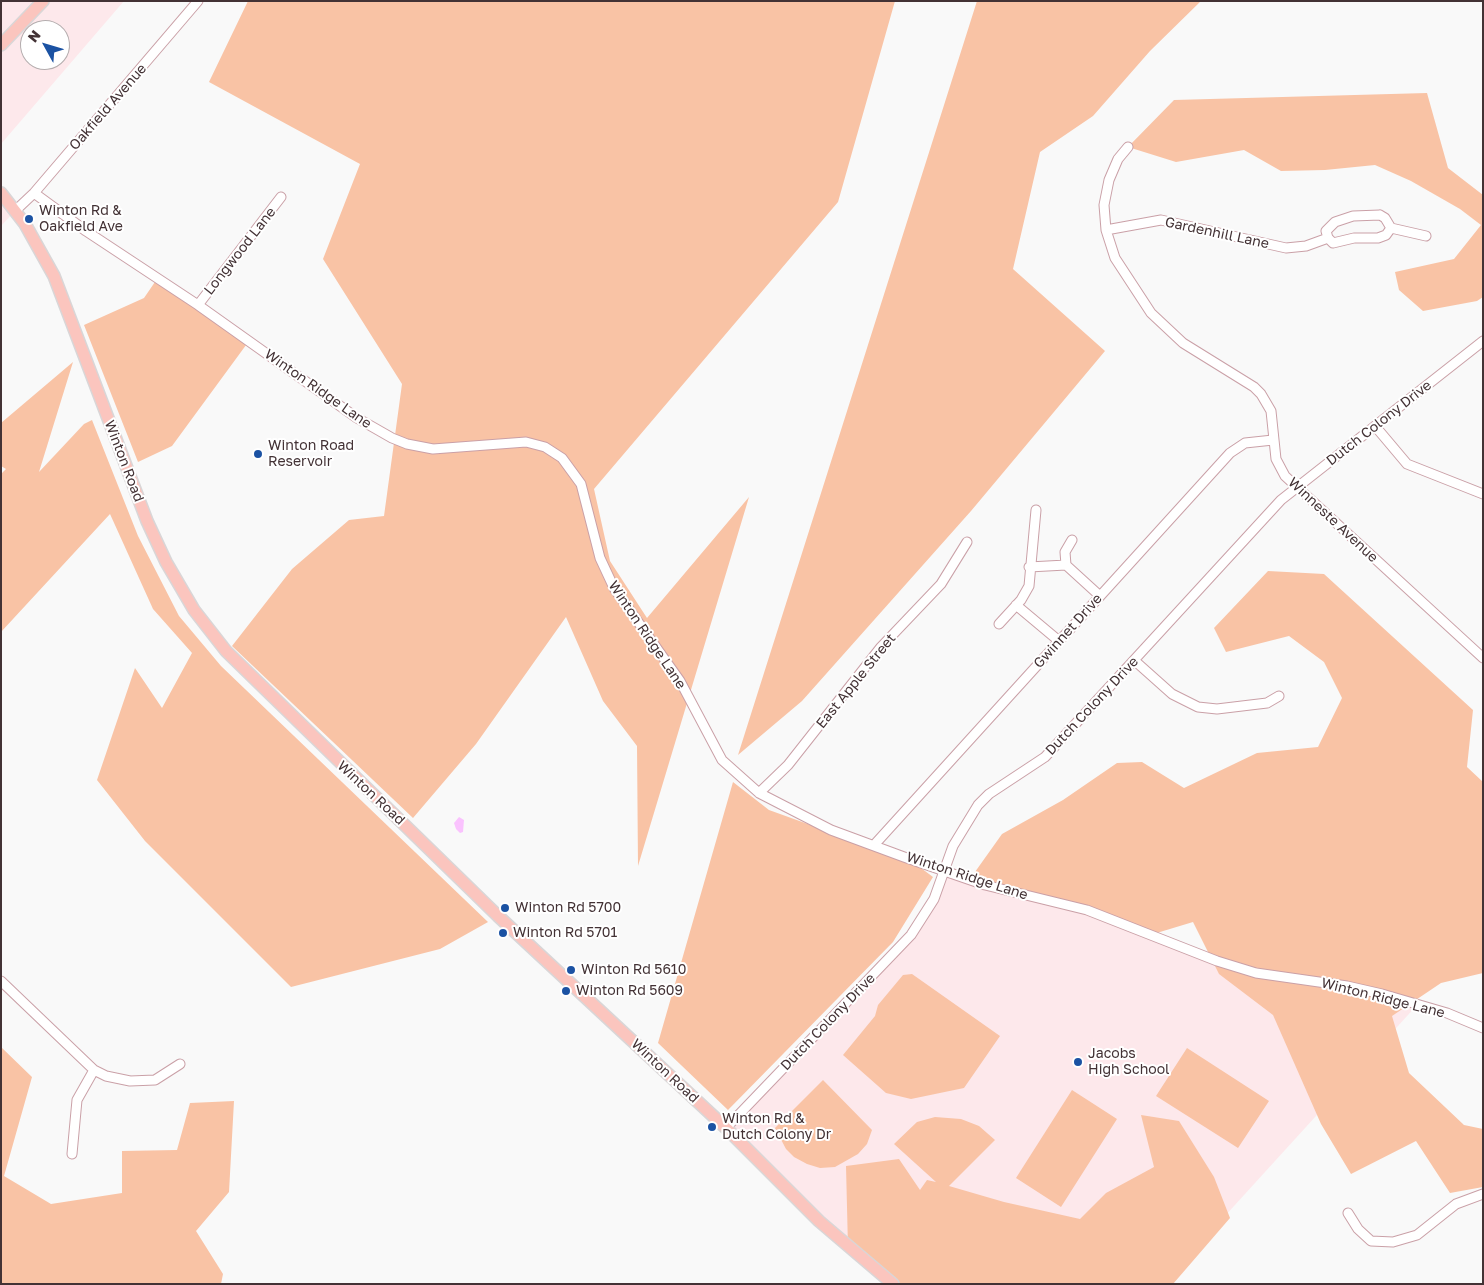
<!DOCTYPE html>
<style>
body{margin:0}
#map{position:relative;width:1484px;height:1285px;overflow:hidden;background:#f9f9f9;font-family:"Golos Text",sans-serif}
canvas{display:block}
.frame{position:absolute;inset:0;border:2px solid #433235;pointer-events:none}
.north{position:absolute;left:20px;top:20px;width:50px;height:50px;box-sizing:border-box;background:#fff;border:1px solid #b4adae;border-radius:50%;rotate:309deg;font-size:14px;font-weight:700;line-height:20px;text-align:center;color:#433235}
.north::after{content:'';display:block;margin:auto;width:18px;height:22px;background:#1b52a3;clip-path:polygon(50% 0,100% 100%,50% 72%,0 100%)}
</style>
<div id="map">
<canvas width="1484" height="1285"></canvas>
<div class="frame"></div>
<div class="north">N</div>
</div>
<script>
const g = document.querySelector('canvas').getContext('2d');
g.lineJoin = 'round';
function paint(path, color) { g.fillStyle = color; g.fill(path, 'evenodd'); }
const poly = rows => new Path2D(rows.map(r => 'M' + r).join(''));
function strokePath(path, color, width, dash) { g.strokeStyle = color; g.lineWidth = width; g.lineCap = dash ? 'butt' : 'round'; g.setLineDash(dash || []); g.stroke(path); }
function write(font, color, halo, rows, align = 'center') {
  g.font = font + ' "Golos Text",sans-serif'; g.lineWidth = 4; g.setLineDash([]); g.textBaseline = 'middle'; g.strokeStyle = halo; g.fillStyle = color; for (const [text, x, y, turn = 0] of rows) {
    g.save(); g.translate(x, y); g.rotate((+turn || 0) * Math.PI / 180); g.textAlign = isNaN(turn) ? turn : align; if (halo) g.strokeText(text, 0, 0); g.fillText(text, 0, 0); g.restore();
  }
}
paint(poly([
 [1,1,124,1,1,144],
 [30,30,60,30,60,60,30,60],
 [1,193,16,210,1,226],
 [945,870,1053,903,1217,961,1418,1004,1163,1284,893,1284,726,1128,911,935]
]), '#fde8eb');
paint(poly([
 [248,1,895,1,838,202,594,489,610,561,647,618,749,497,638,866,637,746,603,701,566,617,476,744,413,818,232,646,292,569,349,520,384,516,402,384,323,259,360,164,209,82],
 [977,1,1201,1,1150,51,1093,116,1040,152,1013,269,1105,351,971,511,802,701,738,755],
 [1427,93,1448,168,1483,195,1483,297,1477,301,1423,311,1399,290,1395,272,1454,259,1481,225,1460,209,1411,181,1375,165,1325,170,1281,171,1244,150,1176,162,1128,147,1174,100],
 [157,279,249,341,172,446,138,462,84,325,144,298],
 [73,362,39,472,84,424,92,420,138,536,179,616,221,666,488,922,440,949,291,987,145,841,97,780,135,668,162,708,192,653,153,609,110,514,1,632,1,474,6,469,1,466,1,423],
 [1268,571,1324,574,1473,710,1467,767,1483,782,1483,973,1441,983,1392,1016,1409,1073,1464,1125,1483,1129,1483,1187,1450,1193,1416,1141,1351,1174,1321,1124,1273,1015,1219,974,1193,922,1150,935,1087,910,970,879,1002,834,1063,800,1117,763,1142,762,1184,788,1257,753,1318,747,1342,698,1324,662,1289,636,1226,652,1214,628],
 [733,782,769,810,913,862,933,877,893,942,728,1110,658,1043],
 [912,974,1000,1036,964,1088,911,1099,886,1093,843,1055,875,1016,878,1005,903,975],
 [1,1047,32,1077,4,1176,51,1204,122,1193,122,1151,177,1150,190,1103,234,1101,229,1192,196,1231,223,1274,221,1284,1,1284],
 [1187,1048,1269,1101,1238,1148,1156,1096],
 [823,1080,872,1130,867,1144,858,1154,835,1167,820,1168,807,1164,794,1157,786,1149,775,1128],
 [1072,1090,1117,1119,1061,1207,1016,1178],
 [1141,1115,1179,1121,1214,1177,1230,1218,1173,1284,893,1284,848,1248,846,1166,899,1159,920,1190,927,1180,936,1182,894,1144,917,1122,935,1117,961,1119,979,1126,995,1140,949,1186,1004,1202,1080,1219,1106,1193,1154,1167]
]), '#f9c3a5');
paint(poly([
 [459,817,464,820,463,832,460,833,456,829,454,823]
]), '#fac2fe');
const minor = poly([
 [1128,147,1118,159,1109,180,1104,205,1106,230,1115,258,1151,313,1183,343,1254,387,1261,394,1271,411,1276,459,1285,476,1483,658],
 [34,193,86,231,198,305,357,418,392,438,407,444,433,449,526,442,545,447,562,458,581,484,600,558,614,588,680,681,722,760,759,793,831,830,904,857,985,885,1087,910,1217,961,1256,973,1347,986,1382,994,1447,1013,1483,1028],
 [16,210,34,193,198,1],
 [1380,215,1385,218,1391,228,1386,235,1378,238,1354,238,1333,243,1328,238,1326,231,1335,222,1353,216,1380,215],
 [1391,228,1426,236],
 [1106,230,1161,220,1286,248,1306,246,1328,238],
 [198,305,281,197],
 [1375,426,1407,464,1483,494],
 [1072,540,1065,552,1066,565,1100,596],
 [1029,567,1066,565],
 [1016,605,1059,641],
 [999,624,1021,600,1029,586,1036,510],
 [1135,661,1172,694,1198,707,1217,709,1267,703,1279,696],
 [759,793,788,765,881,647,941,584,967,542],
 [875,844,1230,453,1245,443,1273,440],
 [1,981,94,1070,106,1076,130,1081,155,1080,180,1064],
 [726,1128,911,935,934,899,953,846,978,805,989,794,1045,757,1281,500,1483,341],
 [72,1154,77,1100,94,1070],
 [1348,1213,1358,1229,1371,1241,1393,1242,1417,1235,1456,1204,1483,1194]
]);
const major = poly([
 [1,45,43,1],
 [1,193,25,224,54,276,147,521,166,562,194,610,226,651,498,916,726,1128,819,1221,893,1284]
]);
strokePath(minor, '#caa0a7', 11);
strokePath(major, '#d9d6d7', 14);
strokePath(minor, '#fff', 9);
strokePath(major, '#fbc5be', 11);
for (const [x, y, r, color] of [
 [29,219,5,"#1b52a3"],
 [258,454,5,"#1b52a3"],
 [505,908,5,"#1b52a3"],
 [503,933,5,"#1b52a3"],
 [571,970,5,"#1b52a3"],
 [566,991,5,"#1b52a3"],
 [1078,1062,5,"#1b52a3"],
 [712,1127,5,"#1b52a3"]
]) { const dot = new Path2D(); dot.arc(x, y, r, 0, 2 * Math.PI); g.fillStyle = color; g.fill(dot); strokePath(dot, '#fff', 2); }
write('14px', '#433235', '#fff', [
 ["Oakfield Avenue",108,107,-49],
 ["Gardenhill Lane",1217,233,12],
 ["Longwood Lane",240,251,-52],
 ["Winton Ridge Lane",318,389,35],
 ["Dutch Colony Drive",1379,423,-38],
 ["Winton Road",124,461,69],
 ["Winneste Avenue",1333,520,43],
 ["Gwinnet Drive",1068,631,-48],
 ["Winton Ridge Lane",647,635,56],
 ["East Apple Street",856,681,-51],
 ["Dutch Colony Drive",1092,706,-47],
 ["Winton Road",371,793,43],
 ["Winton Ridge Lane",967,876,18],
 ["Winton Ridge Lane",1383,998,14],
 ["Dutch Colony Drive",828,1022,-46],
 ["Winton Road",665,1071,43]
]);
write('14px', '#433235', '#fff', [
 ["Winton Rd &",39,211],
 ["Oakfield Ave",39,227],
 ["Winton Road",268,446],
 ["Reservoir",268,462],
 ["Winton Rd 5700",515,908],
 ["Winton Rd 5701",513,933],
 ["Winton Rd 5610",581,970],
 ["Winton Rd 5609",576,991],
 ["Jacobs",1088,1054],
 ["High School",1088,1070],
 ["Winton Rd &",722,1119],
 ["Dutch Colony Dr",722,1135]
], 'left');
</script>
